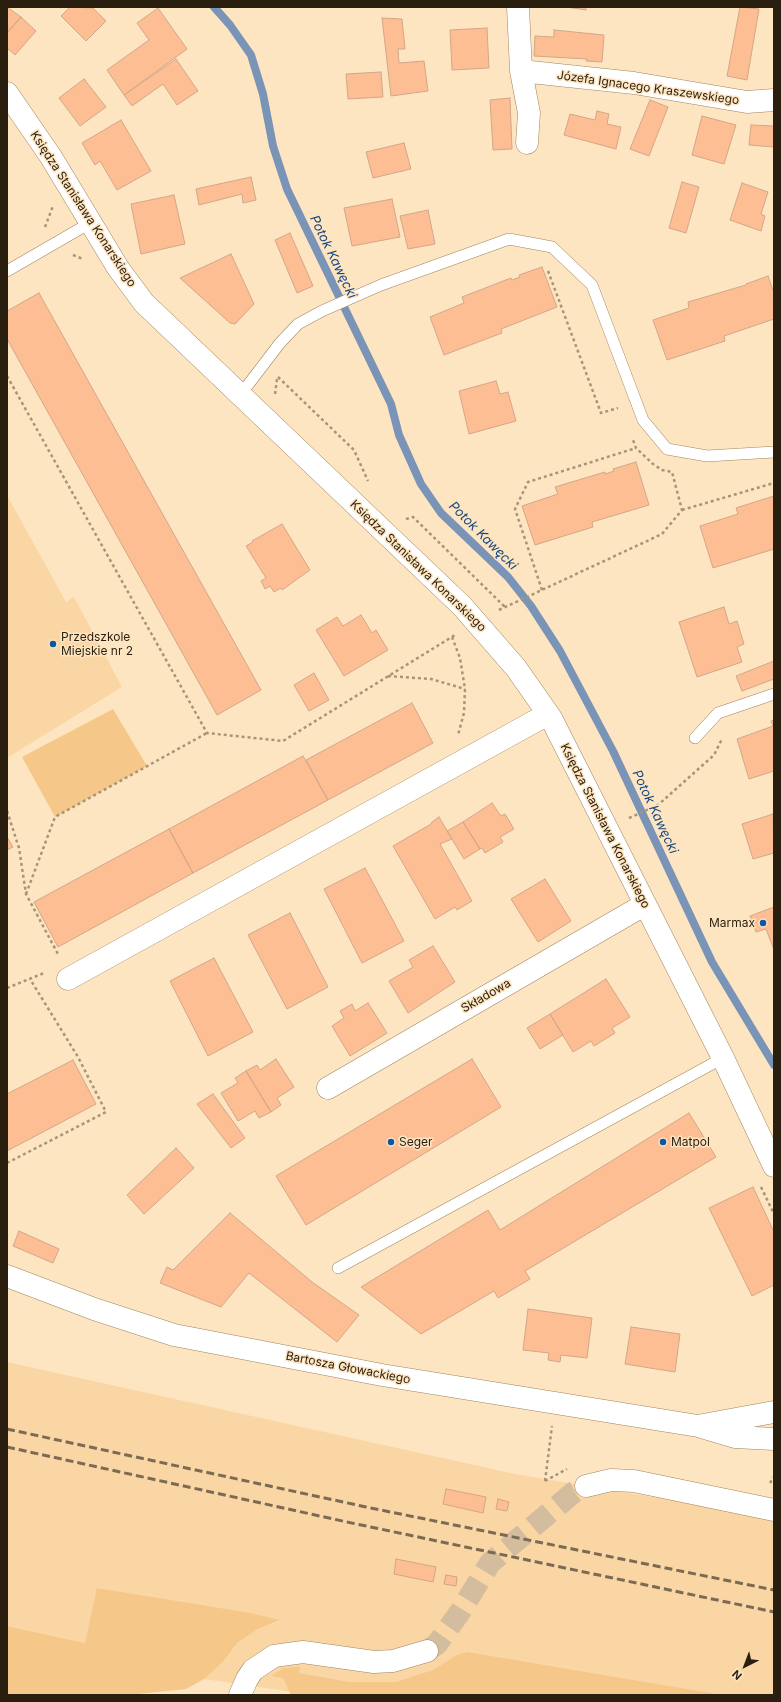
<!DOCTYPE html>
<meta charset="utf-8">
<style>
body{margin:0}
#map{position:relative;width:781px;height:1702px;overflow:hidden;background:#fee5c2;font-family:Inter,sans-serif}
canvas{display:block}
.frame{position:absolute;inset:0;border:8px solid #2a1e0e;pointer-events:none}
.north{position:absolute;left:725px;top:1646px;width:40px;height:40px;-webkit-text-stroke:3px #fee5c2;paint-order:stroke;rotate:222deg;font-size:11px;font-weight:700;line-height:16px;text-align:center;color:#2a1e0e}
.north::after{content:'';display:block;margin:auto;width:14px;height:18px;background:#2a1e0e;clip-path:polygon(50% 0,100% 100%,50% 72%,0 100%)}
</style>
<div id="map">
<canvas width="781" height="1702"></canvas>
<div class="frame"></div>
<div class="north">N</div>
</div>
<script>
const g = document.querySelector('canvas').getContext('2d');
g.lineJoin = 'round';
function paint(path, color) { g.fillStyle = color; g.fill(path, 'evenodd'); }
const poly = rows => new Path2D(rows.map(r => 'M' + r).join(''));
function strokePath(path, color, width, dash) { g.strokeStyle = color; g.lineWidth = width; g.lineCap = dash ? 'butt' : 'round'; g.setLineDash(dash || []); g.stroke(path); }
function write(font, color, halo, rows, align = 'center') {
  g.font = font + ' Inter,sans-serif'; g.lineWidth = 3; g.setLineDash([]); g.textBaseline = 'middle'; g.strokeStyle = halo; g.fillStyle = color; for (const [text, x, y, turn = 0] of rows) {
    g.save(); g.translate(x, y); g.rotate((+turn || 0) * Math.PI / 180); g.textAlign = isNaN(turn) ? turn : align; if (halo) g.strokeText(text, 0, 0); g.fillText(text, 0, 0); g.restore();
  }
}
paint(poly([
 [7,495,66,602,74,597,122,687,7,758],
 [7,1362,515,1474,774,1517,774,1695,313,1695,204,1679,223,1662,237,1643,258,1629,279,1621,98,1588,85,1643,7,1626]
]), '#fad6a4');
paint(poly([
 [113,709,147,766,55,817,22,757],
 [97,1588,250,1613,280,1620,258,1629,237,1643,223,1662,204,1679,186,1689,128,1695,7,1695,7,1626,85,1643],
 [467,1652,722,1695,291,1695,283,1678,271,1676,284,1668,295,1667,300,1667,299,1673,349,1682,396,1682,433,1670,457,1655]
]), '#f5c788');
strokePath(poly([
 [214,7,230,25,251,55,263,94,273,146,287,189,391,404,399,435,421,484,441,513,508,577,531,606,560,651,613,751,712,962,774,1065]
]), '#7a94b7', 8);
const building = poly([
 [7,7,21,17,7,33,7,7],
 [70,7,93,8,106,21,86,41,61,16,70,7],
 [566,7,586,7,586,10,566,7],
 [740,7,759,9,747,80,727,76,740,7],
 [158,8,187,49,124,95,107,70,149,40,137,23,158,8],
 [21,17,36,31,15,55,7,48,7,33,21,17],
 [382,18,402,19,405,49,398,49,399,63,424,61,428,91,391,96,382,18],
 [487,28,489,68,452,70,450,30,487,28],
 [554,30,604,35,602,62,586,61,587,59,534,56,535,36,554,37,554,30],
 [176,59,198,91,177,105,163,84,132,106,124,95,176,59],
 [381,72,383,97,348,99,346,74,381,72],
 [84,79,106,107,80,126,59,98,84,79],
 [510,98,512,149,493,150,490,100,510,98],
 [650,100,668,107,649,156,630,149,650,100],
 [597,111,609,114,607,124,621,127,616,149,564,135,570,114,595,120,597,111],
 [702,116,736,125,724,164,692,155,702,116],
 [121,120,151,171,117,190,100,161,95,165,82,143,121,120],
 [751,125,774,126,774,147,749,145,751,125],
 [404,143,411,169,373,178,366,152,404,143],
 [251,177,256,200,243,203,242,194,199,205,196,189,251,177],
 [682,182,699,187,686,233,669,228,682,182],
 [742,183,768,192,761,214,765,216,761,231,730,220,742,183],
 [174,195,185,244,141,254,131,204,174,195],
 [392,199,400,237,352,246,344,208,392,199],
 [428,210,435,244,408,249,400,216,428,210],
 [290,233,313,286,297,293,275,240,290,233],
 [231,254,254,304,235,324,230,323,180,278,231,254],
 [542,267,557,307,501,329,502,333,444,355,430,317,464,303,462,297,511,278,512,280,520,277,519,275,542,267],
 [768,276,774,293,774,319,724,336,725,341,667,360,653,320,689,308,688,302,746,285,746,284,768,276],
 [39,293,261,690,217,715,7,339,7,311,39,293],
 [496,381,500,394,508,392,516,421,469,434,459,391,496,381],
 [636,462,649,505,592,522,593,527,535,545,522,506,558,494,555,487,605,472,605,474,614,471,613,469,636,462],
 [774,496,774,549,713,568,700,526,738,514,736,508,774,496],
 [282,524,310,570,282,590,281,588,274,592,270,586,265,589,261,581,266,578,246,546,253,542,252,541,282,524],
 [724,607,729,624,737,621,744,644,737,647,742,662,697,677,679,622,724,607],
 [361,615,372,633,376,630,388,650,344,676,316,630,337,617,343,626,361,615],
 [774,661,774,679,742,691,736,676,774,661],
 [314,673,329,700,309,711,294,685,314,673],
 [412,703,433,743,328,800,306,760,412,703],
 [774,720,774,771,749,779,737,739,773,726,771,721,774,720],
 [303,756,328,800,193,873,169,829,303,756],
 [492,803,501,816,505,814,514,829,500,837,503,842,485,853,482,848,480,849,463,822,492,803],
 [773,814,774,853,753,859,742,824,773,814],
 [439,817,452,839,440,844,472,901,457,910,455,907,435,919,393,846,431,824,432,822,439,817],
 [463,822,480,849,464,859,447,831,463,822],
 [169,829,193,873,58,947,34,902,169,829],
 [7,837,13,847,7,850,7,837],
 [365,868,404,941,362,963,324,889,365,868],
 [545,879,571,921,538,942,511,899,545,879],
 [774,907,774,950,766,929,756,932,750,916,774,907],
 [290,913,328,987,287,1009,248,935,290,913],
 [433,946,455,982,408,1013,389,981,413,967,409,960,433,946],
 [214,958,253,1032,208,1056,170,981,214,958],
 [606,979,630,1017,612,1028,615,1033,594,1046,591,1041,573,1052,550,1014,606,979],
 [368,1003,387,1033,350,1056,332,1026,344,1018,340,1011,352,1004,355,1011,368,1003],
 [550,1014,563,1035,540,1049,527,1028,550,1014],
 [276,1059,294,1087,277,1098,281,1105,271,1112,246,1071,257,1065,260,1070,276,1059],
 [472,1059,501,1107,306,1225,276,1176,472,1059],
 [73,1060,96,1104,7,1151,7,1094,73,1060],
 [246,1071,271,1112,259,1118,255,1111,238,1121,221,1093,238,1083,235,1078,246,1071],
 [213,1094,245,1138,231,1148,197,1104,213,1094],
 [689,1113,716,1157,525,1271,530,1279,498,1298,494,1291,421,1334,361,1287,488,1210,500,1230,689,1113],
 [176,1148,194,1168,144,1214,127,1195,176,1148],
 [753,1187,774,1232,774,1285,752,1296,709,1208,753,1187],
 [230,1213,312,1282,359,1315,337,1342,249,1273,221,1307,160,1283,167,1267,173,1270,230,1213],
 [19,1231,59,1249,53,1263,13,1246,19,1231],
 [528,1309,592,1318,587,1358,561,1355,560,1362,548,1360,549,1353,523,1350,528,1309],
 [631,1327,680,1334,675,1372,625,1364,631,1327],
 [446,1489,486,1497,483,1513,443,1504,446,1489],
 [498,1499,509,1502,507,1511,496,1509,498,1499],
 [396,1559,436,1567,433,1582,394,1574,396,1559],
 [446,1575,457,1577,456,1586,444,1584,446,1575]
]);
paint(building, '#fdbe93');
strokePath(building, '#d2a689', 1);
strokePath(poly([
 [427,1651,437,1644,460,1612,490,1563,574,1492,586,1486]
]), '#d4bd9e', 22, [22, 11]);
const lane = poly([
 [7,271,90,223],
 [241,394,280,343,298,324,322,311,381,285,509,239,552,247,592,285,643,420,667,449,707,456,774,452],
 [695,738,718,713,774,694],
 [338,1268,723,1058]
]);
const street = poly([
 [518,7,521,71,529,113,527,143],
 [521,71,634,83,747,102,774,100],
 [7,93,51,157,118,268,144,303,462,606,516,668,551,718,723,1058,774,1166],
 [68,979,548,714],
 [328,1088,644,905],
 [586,1486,611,1480,634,1481,774,1510],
 [240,1695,247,1679,253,1670,274,1656,303,1652,374,1662,393,1661,427,1651]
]);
const secondary = poly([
 [7,1276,94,1309,174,1335,382,1375,698,1426,735,1437,774,1439],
 [703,1425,774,1412]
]);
strokePath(lane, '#a1845c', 12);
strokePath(street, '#a1845c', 23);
strokePath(secondary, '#a1845c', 23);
strokePath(poly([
 [45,227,53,206],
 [73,255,83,259],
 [548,271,601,413,618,408],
 [7,376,207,733,283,741,455,635],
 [278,377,354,450,368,481],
 [275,394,277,379],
 [682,510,774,483],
 [406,519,413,517,505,607],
 [542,590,515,509,528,482,636,448],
 [499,610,662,534,682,510,672,472,662,470,653,464,636,448,633,440],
 [452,637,460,658,465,689,464,713,458,735],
 [388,676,431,679,465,689],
 [7,811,19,848,26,894,59,956],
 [629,818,658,805,714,755,722,739],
 [26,894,55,817,207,733],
 [7,988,44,973],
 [7,1163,106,1112,78,1057,30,979],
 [761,1187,774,1214],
 [545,1481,567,1469],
 [545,1481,552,1426],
 [770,1483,774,1477]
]), '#a89479', 2.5, [3, 3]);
strokePath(lane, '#fff', 11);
strokePath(street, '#fff', 22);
strokePath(secondary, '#fff', 22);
strokePath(poly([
 [7,1429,366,1507,774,1590],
 [7,1447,347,1522,774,1612]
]), '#7c6b54', 3, [8, 4]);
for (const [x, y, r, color] of [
 [53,644,4,"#0d56a5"],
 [763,923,4,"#0d56a5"],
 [391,1142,4,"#0d56a5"],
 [663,1142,4,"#0d56a5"]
]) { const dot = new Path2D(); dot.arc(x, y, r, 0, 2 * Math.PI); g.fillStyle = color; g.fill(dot); strokePath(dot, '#fee5c2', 1.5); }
write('12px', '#2a1e0e', '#fee5c2', [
 ["Józefa Ignacego Kraszewskiego",648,88,8],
 ["Księdza Stanisława Konarskiego",83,209,57],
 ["Księdza Stanisława Konarskiego",418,566,44],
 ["Księdza Stanisława Konarskiego",605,826,63],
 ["Składowa",486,996,-30],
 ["Bartosza Głowackiego",348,1368,11]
]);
write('12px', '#2a1e0e', '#fee5c2', [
 ["Przedszkole",61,637],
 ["Miejskie nr 2",61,651],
 ["Marmax",755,923,"right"],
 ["Seger",399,1142],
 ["Matpol",671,1142]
], 'left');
write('italic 13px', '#154680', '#fee5c2', [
 ["Potok Kawęcki",333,257,64],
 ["Potok Kawęcki",483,536,45],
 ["Potok Kawęcki",655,812,65]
]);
</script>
